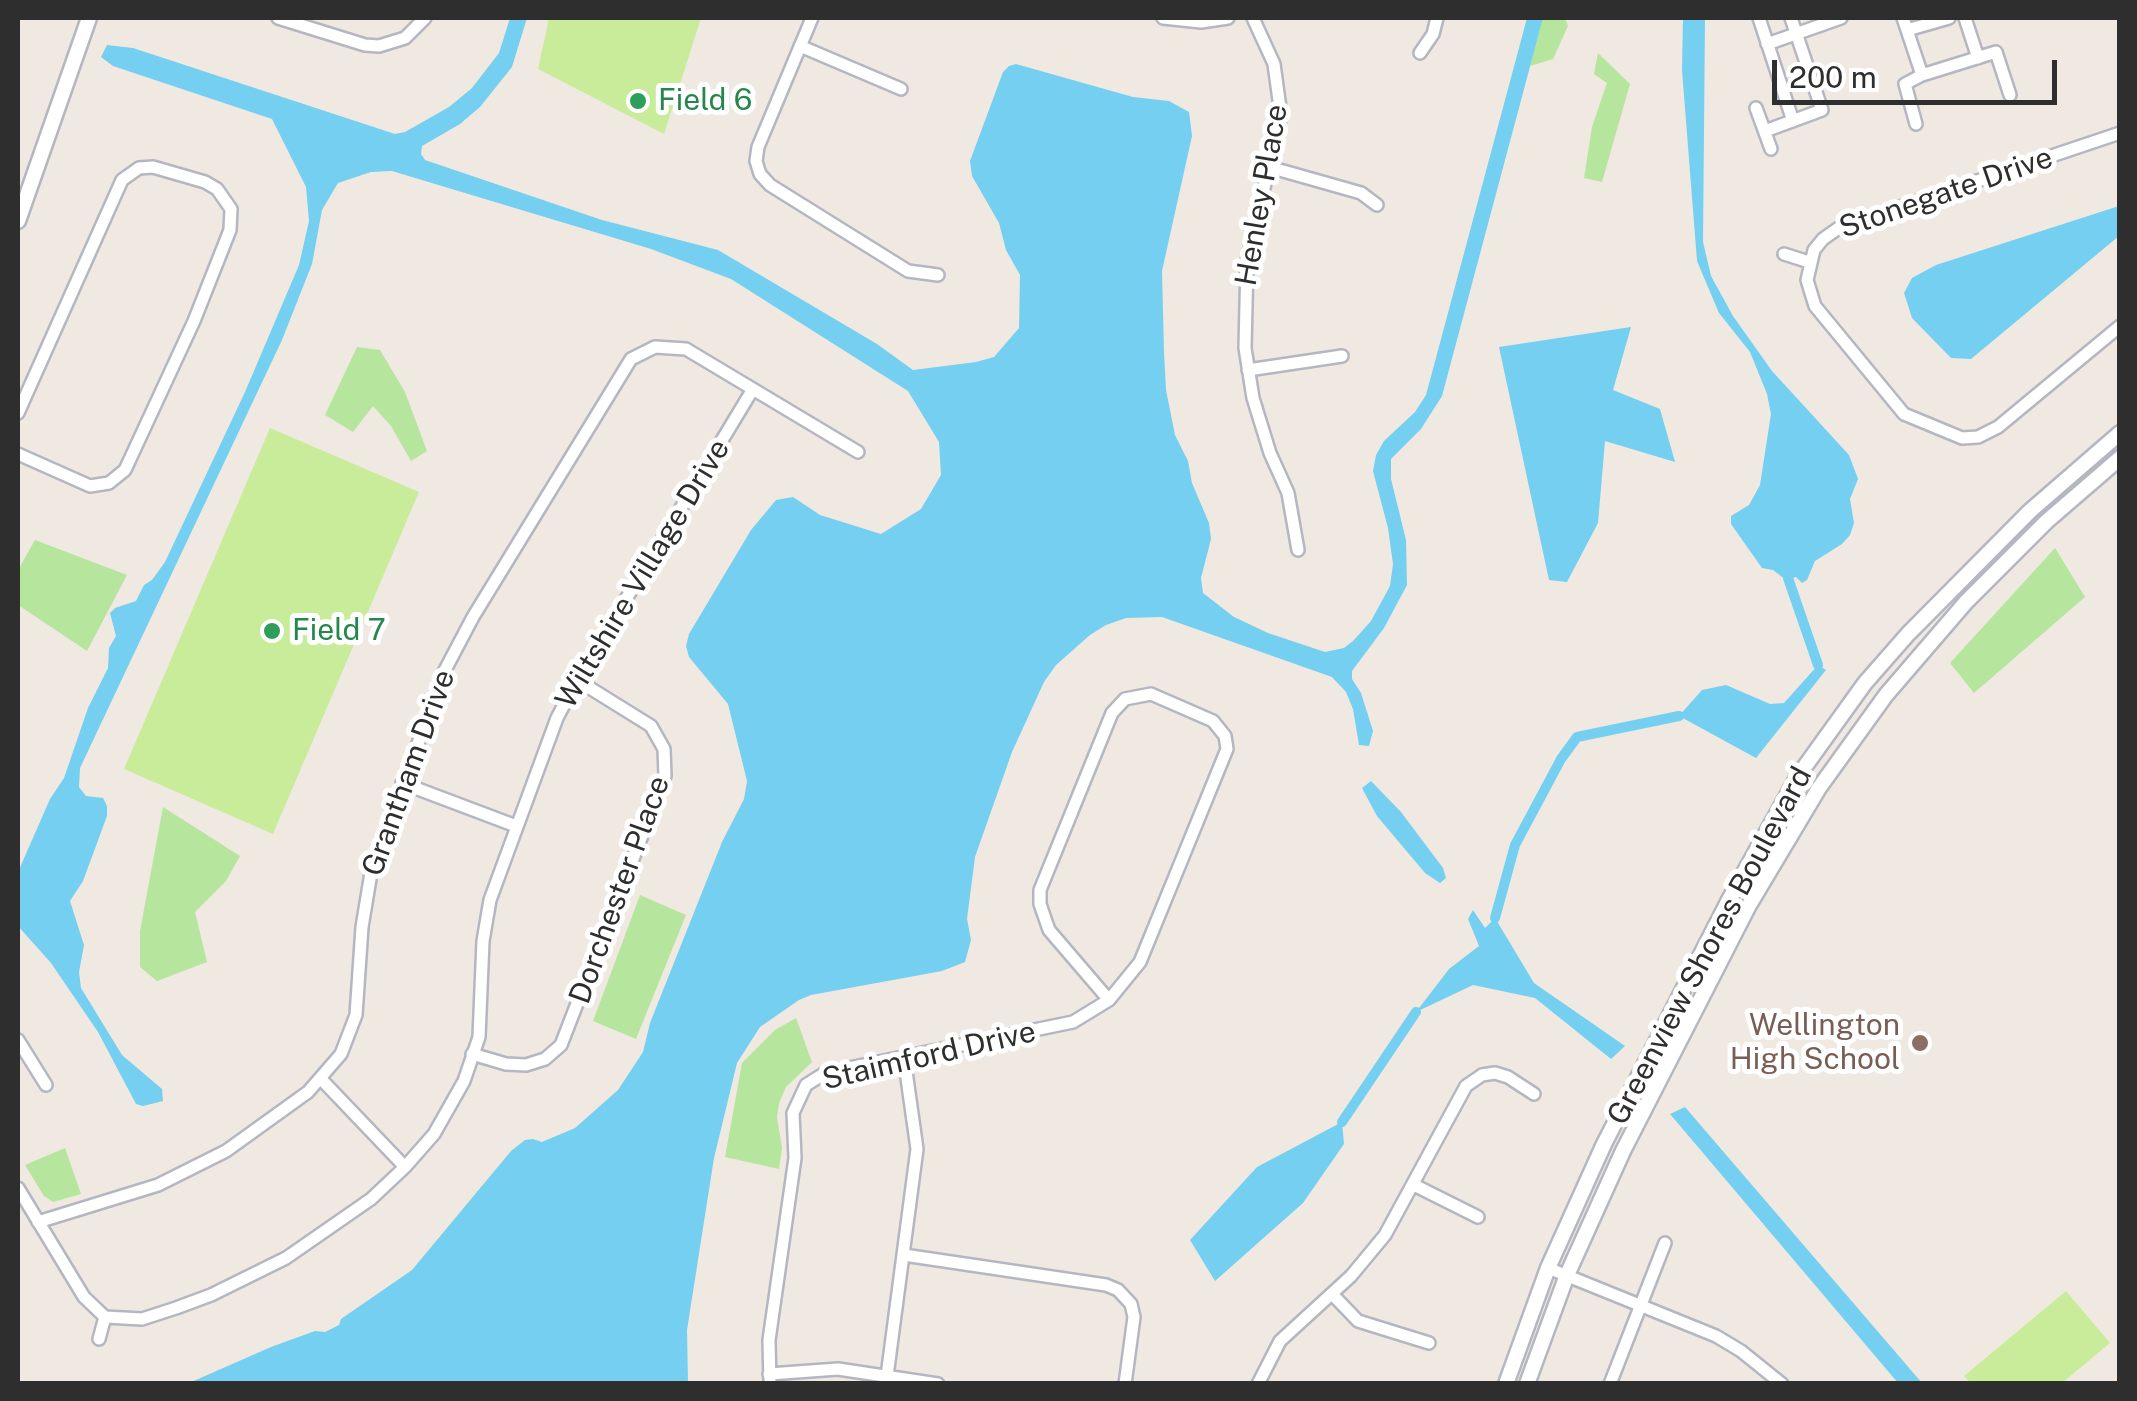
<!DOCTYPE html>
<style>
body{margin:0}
#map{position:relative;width:2137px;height:1401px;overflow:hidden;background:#efe9e1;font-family:"Public Sans",sans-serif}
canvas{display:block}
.frame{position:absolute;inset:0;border:20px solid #2e2e2e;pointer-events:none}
.scale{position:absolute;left:1772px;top:60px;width:285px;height:45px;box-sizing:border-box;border:5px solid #2e2e2e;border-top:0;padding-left:12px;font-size:30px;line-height:35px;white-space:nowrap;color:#2e2e2e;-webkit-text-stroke:8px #fff;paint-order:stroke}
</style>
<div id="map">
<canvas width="2137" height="1401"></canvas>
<div class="frame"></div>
<div class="scale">200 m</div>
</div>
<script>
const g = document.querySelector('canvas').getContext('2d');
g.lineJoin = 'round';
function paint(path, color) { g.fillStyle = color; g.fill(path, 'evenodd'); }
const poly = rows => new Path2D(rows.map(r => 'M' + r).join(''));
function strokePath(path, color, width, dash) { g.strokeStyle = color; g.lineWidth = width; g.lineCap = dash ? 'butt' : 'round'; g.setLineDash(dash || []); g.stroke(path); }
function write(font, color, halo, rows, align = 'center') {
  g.font = font + ' "Public Sans",sans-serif'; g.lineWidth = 10; g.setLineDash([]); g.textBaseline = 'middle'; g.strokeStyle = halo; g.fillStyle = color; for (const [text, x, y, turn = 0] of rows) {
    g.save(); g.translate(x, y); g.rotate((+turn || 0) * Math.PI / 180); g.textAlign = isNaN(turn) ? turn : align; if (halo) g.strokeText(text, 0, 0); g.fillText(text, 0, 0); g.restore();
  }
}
paint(poly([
 [1543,18,1565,18,1568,26,1553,59,1530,66],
 [1598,53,1630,84,1602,182,1584,178,1592,127,1607,83,1594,74],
 [357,347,380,350,405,392,427,451,411,461,391,426,373,406,353,432,325,415],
 [35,540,127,575,87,651,18,605,18,570],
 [2055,548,2085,597,1974,693,1950,663],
 [163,807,240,856,226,881,195,912,207,962,157,981,140,967,140,931],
 [640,895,686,915,636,1039,593,1021],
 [796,1018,812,1062,786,1087,779,1103,777,1117,782,1148,779,1169,725,1157,742,1063,775,1030],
 [65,1148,81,1194,53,1202,44,1196,25,1165]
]), '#b6e59e');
paint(poly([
 [549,18,701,18,664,134,538,69],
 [270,428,419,492,273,834,124,769],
 [2066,1291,2110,1343,2062,1383,1971,1383,1964,1376]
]), '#c9ec9a');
paint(poly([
 [510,18,527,18,512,67,480,107,460,124,422,146,421,154,425,160,602,220,718,250,877,344,913,370,976,362,994,357,1019,328,1020,275,1006,250,999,223,972,176,970,161,1003,72,1009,66,1016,64,1133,97,1169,101,1189,112,1192,136,1162,271,1164,352,1166,390,1175,435,1188,461,1192,483,1209,523,1211,539,1201,578,1203,593,1234,617,1268,633,1325,652,1344,648,1353,641,1371,621,1390,586,1393,564,1388,528,1373,471,1376,455,1384,441,1415,412,1426,395,1527,18,1543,18,1442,396,1421,429,1391,459,1391,479,1406,540,1407,585,1384,628,1352,671,1352,679,1361,693,1373,731,1369,746,1359,745,1353,709,1346,692,1332,677,1162,617,1126,618,1106,625,1090,635,1056,665,1044,682,1012,752,975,857,967,919,971,940,965,962,942,971,811,995,799,1000,760,1027,737,1063,714,1158,687,1330,688,1383,189,1383,271,1347,315,1331,325,1332,339,1325,341,1319,412,1270,511,1151,525,1140,533,1139,542,1142,575,1128,618,1090,643,1052,650,1023,722,842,744,799,747,781,728,704,689,657,686,646,689,634,751,530,776,500,793,497,820,515,881,534,921,509,941,475,939,442,908,391,731,279,651,249,392,171,371,172,338,183,322,210,312,264,282,340,80,768,79,787,86,796,103,798,107,806,107,816,83,881,70,901,84,945,79,972,81,988,122,1055,162,1089,163,1101,143,1106,136,1104,98,1032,51,963,18,926,18,872,50,799,64,778,88,708,108,668,109,648,116,636,110,613,115,608,136,601,144,585,152,580,165,562,245,392,299,265,309,221,306,187,272,119,113,66,101,57,107,45,133,48,395,134,405,132,449,107,472,88,499,53],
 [1683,18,1705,18,1703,242,1711,276,1733,316,1772,371,1849,455,1858,479,1850,499,1854,523,1850,535,1842,544,1815,561,1807,580,1802,583,1796,577,1786,580,1773,570,1762,568,1731,524,1731,516,1749,505,1760,485,1771,414,1767,394,1750,352,1719,313,1697,261,1682,70],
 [2119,206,2119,236,1971,359,1951,358,1912,318,1904,293,1912,278,1936,265],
 [1631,327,1613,390,1660,409,1675,462,1605,441,1598,523,1567,582,1549,580,1499,347],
 [1818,665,1826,670,1756,758,1679,716,1702,690,1726,685,1770,704,1784,703],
 [1371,781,1401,812,1443,868,1446,878,1440,883,1425,873,1377,816,1362,788],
 [1473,910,1485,928,1495,918,1534,983,1625,1046,1611,1059,1535,998,1473,985,1416,1012,1449,969,1479,946,1468,919],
 [1685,1107,1922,1383,1898,1383,1670,1114],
 [1342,1122,1344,1144,1303,1203,1215,1281,1190,1240,1257,1167]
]), '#75cff0');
strokePath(poly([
 [1788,578,1818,665],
 [1495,918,1515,845,1561,759,1577,737,1679,716],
 [1342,1122,1416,1012]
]), '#75cff0', 10);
const minor = poly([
 [278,18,365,45,379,46,405,38,425,18],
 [812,18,758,147,756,161,760,174,770,185,908,271,938,275],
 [1163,18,1201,22,1228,18],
 [1253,18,1274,64,1281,115,1247,261,1245,348,1253,398,1270,453,1288,493,1298,550],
 [1759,18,1793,121],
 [1903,18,1922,75],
 [1965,18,1978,58],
 [1907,30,1949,18],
 [1767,44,1841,18],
 [800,46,901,89],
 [1420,53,1433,34,1437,18],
 [1756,108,1771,149],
 [1916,124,1905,84,1922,75,1996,52,2010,95],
 [1765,131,1822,110,1791,18],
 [2120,133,1840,227,1823,239,1814,250,1807,280,1815,306,1904,414,1962,438,1978,437,1998,427,2120,326],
 [1269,167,1361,193,1377,205],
 [1784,254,1809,262],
 [1248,370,1342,356],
 [18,413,122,180,139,168,153,167,205,182,217,189,231,209,230,230,194,321,125,470,109,483,90,486,18,454],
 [402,783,516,826],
 [18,1040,46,1085],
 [472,1054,506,1064,526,1065,545,1059,561,1045,665,776,664,749,651,726,577,680],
 [321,1079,405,1167],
 [1414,1185,1478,1217],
 [18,1188,84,1297,105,1317,99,1339],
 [38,1222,158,1185,226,1151,308,1092,341,1054,356,1015,362,927,371,873,444,672,473,617,631,359,655,347,686,349,858,452],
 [904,1255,1106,1285,1118,1290,1131,1304,1134,1317,1125,1384],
 [1548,1268,1716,1336,1741,1351,1782,1384],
 [1332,1294,1358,1321,1429,1343],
 [105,1317,142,1319,176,1308,211,1295,286,1258,371,1199,405,1167,434,1134,464,1081,479,1037,483,941,490,900,557,718,577,680,753,389],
 [769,1374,838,1369,938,1384],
 [887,1376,917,1149,904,1057],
 [770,1384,769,1340,795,1158,793,1113,806,1085,825,1073,1073,1022,1109,1000,1140,962,1227,749,1225,736,1213,721,1151,694,1125,699,1112,713,1040,890,1040,904,1049,930,1109,1000],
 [1258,1384,1280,1341,1351,1276,1385,1235,1466,1086,1482,1075,1495,1073,1508,1077,1534,1094],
 [1610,1384,1665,1243]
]);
const tertiary = poly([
 [18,221,89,18],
 [1506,1384,1548,1268,1604,1144,1729,900,1798,776,1865,683,1908,634,2030,511,2120,433],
 [1527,1384,1567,1275,1623,1151,1748,907,1819,788,1886,695,1966,602,2047,521,2120,458]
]);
strokePath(minor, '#b4b7c1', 16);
strokePath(tertiary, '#b4b7c1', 19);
strokePath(minor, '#fff', 11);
strokePath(tertiary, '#fff', 14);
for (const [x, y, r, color] of [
 [638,101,10,"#2e9e5b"],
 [272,631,10,"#2e9e5b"],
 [1920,1043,10,"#8d6e63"]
]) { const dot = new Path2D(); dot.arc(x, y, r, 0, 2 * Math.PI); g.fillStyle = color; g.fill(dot); strokePath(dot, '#fff', 4); }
write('30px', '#27864d', '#fff', [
 ["Field 6",658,101],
 ["Field 7",292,631]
], 'left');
write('30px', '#2e2e2e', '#fff', [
 ["Stonegate Drive",1946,193,-19],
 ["Henley Place",1262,195,-80],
 ["Wiltshire Village Drive",643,574,-59],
 ["Grantham Drive",409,773,-70],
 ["Dorchester Place",620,890,-70],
 ["Greenview Shores Boulevard",1710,946,-62],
 ["Staimford Drive",929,1056,-13]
]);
write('30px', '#785e54', '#fff', [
 ["Wellington",1900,1026],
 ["High School",1900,1060]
], 'right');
</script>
